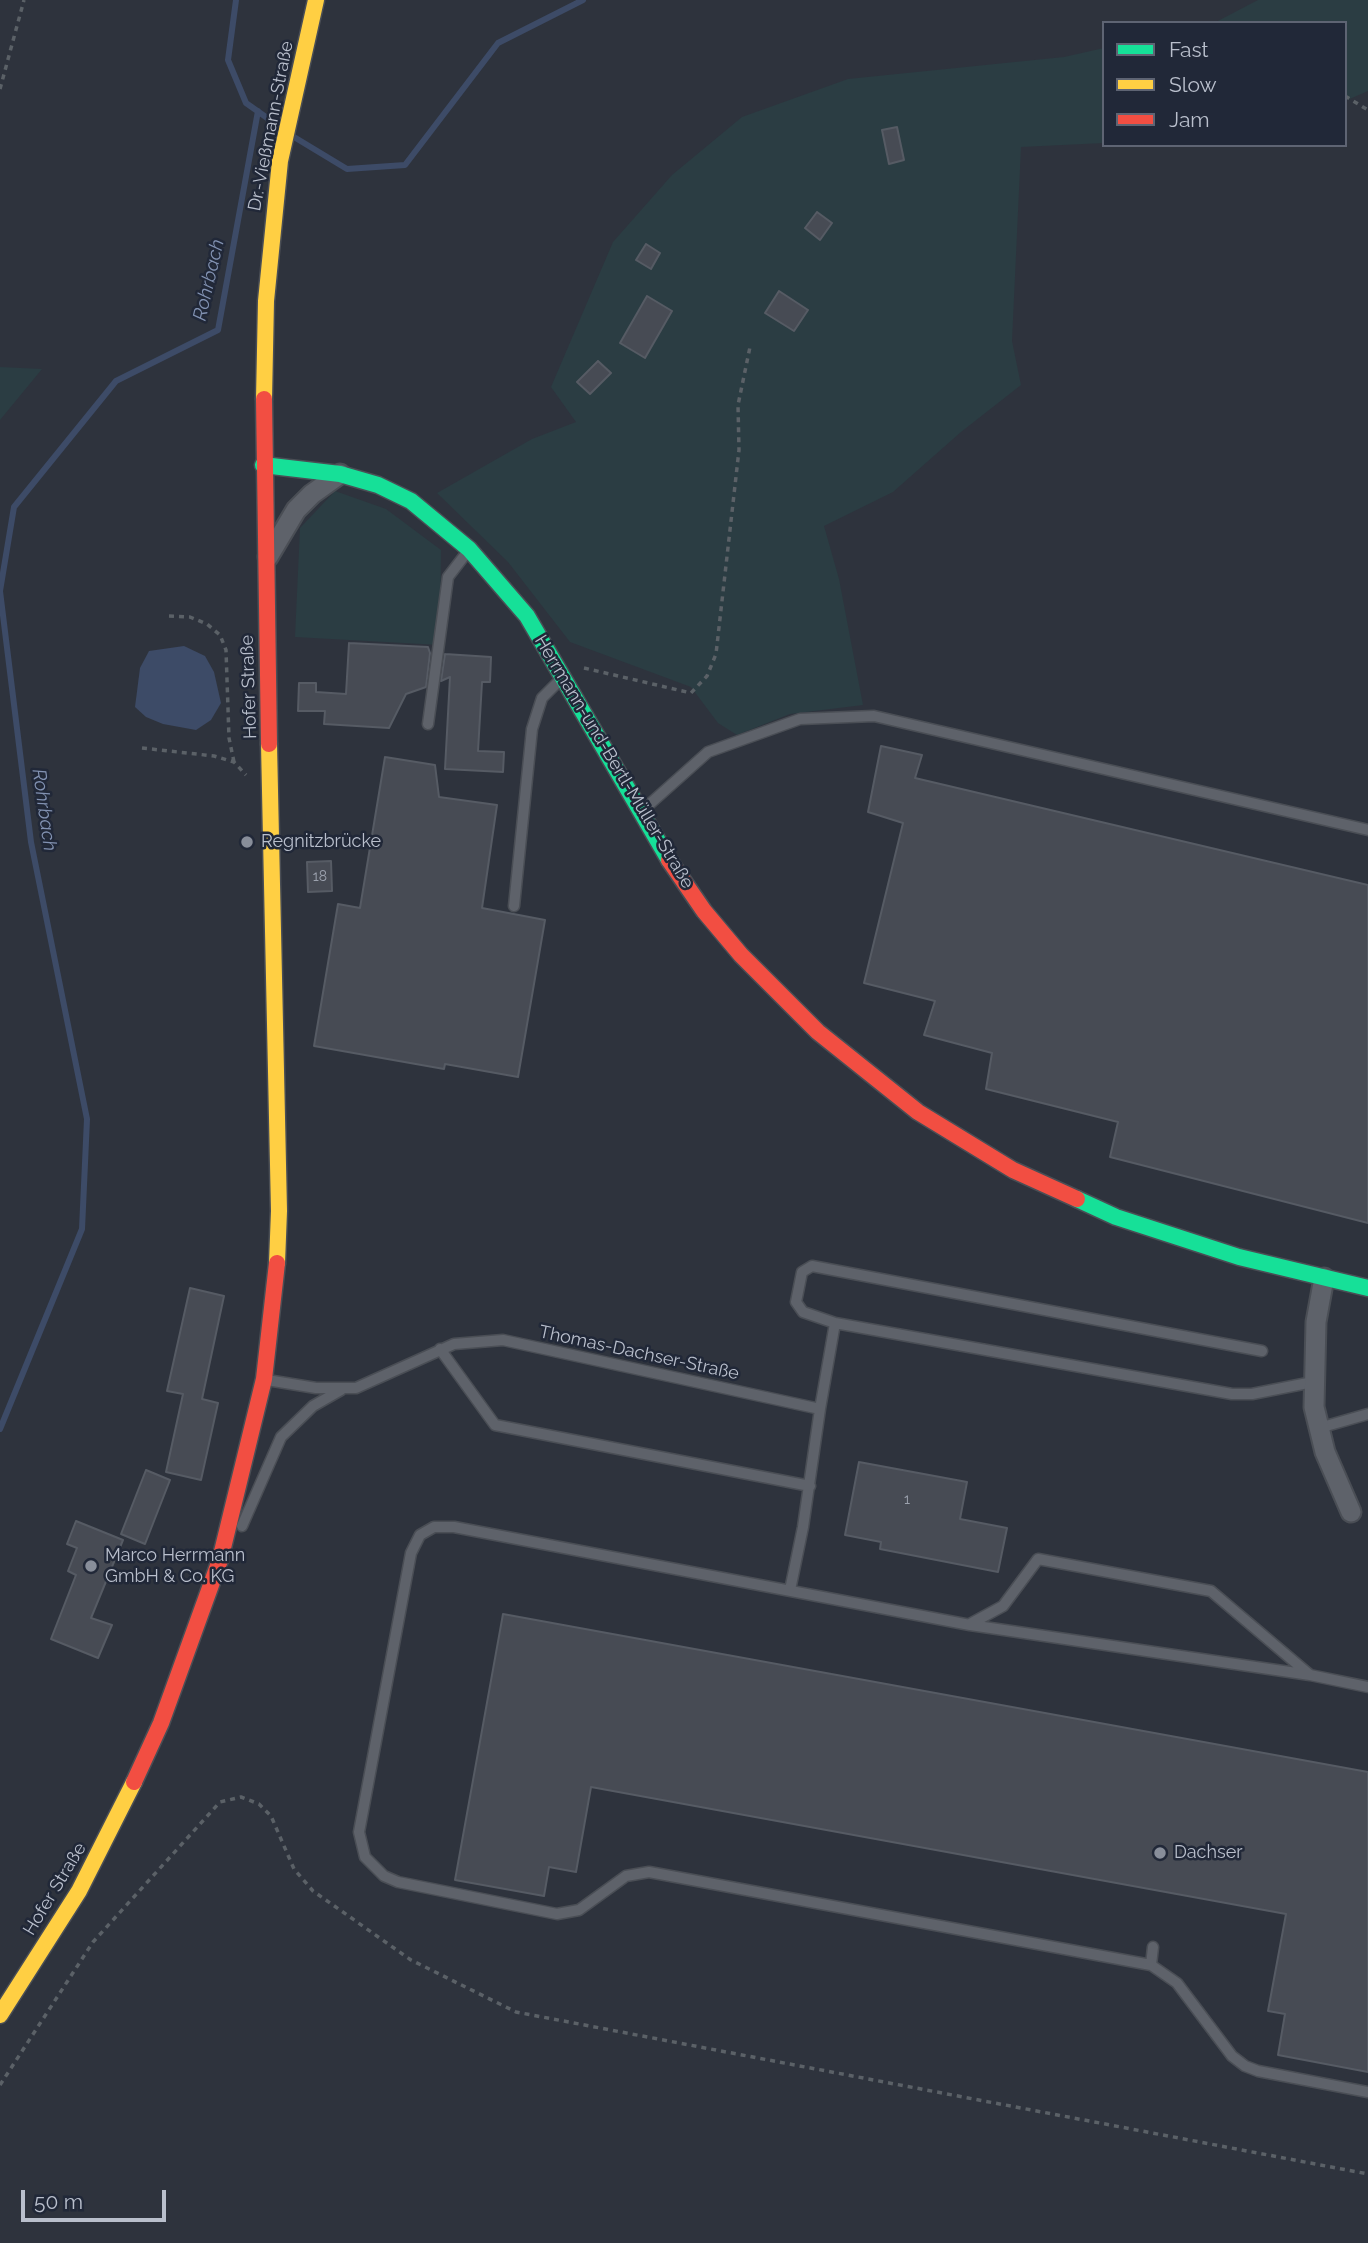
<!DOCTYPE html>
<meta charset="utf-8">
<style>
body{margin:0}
#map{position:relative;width:1368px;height:2243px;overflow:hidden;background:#2e333d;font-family:Raleway,sans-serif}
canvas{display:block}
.legend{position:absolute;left:1102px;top:21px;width:245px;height:126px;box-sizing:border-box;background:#212838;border:2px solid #5e6473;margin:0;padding:9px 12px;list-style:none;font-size:21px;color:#b9bfcc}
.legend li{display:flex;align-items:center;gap:14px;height:35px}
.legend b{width:35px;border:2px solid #5e6473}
.scale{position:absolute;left:21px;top:2190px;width:145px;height:32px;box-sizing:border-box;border:4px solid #b9bfcc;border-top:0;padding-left:9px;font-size:21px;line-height:24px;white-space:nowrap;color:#b9bfcc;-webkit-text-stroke:5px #212838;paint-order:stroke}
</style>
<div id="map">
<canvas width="1368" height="2243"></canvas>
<ul class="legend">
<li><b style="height:9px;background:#16e098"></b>Fast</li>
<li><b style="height:9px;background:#ffcf43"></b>Slow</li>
<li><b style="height:9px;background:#f24e42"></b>Jam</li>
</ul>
<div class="scale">50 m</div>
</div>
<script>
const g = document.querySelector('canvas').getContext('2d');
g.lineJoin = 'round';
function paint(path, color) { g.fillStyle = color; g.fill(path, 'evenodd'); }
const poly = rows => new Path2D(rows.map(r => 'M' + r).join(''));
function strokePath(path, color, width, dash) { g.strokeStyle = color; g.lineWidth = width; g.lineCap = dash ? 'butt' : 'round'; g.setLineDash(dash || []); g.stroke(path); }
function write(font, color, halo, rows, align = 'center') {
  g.font = font + ' Raleway,sans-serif'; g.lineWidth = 5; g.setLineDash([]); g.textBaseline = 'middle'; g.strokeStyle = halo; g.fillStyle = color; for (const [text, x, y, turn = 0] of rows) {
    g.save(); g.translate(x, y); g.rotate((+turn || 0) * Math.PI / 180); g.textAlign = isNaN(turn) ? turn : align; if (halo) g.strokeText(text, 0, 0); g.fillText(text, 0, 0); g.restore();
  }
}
paint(poly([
 [1258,0,1368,0,1368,91,1345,101,1345,23,1214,23],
 [1104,48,1104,143,1021,147,1012,341,1021,385,961,432,893,492,824,526,839,579,863,705,790,714,737,735,718,723,691,687,570,642,508,562,437,493,532,439,576,422,551,387,613,242,672,175,742,117,848,79,1064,57],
 [0,367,42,369,0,420],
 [335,491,386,509,441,550,440,645,295,637,300,528]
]), '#2b3d43');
paint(poly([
 [184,646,205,656,214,672,221,703,211,720,196,730,163,724,146,717,135,707,140,668,149,651]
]), '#3d4b67');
strokePath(poly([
 [236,0,228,60,246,103,280,127],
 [294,137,347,169,405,165,498,43,583,0],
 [0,1429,82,1229,87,1119,31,842,0,591,14,507,116,381,218,330,258,111]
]), '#3d4b67', 6);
const building = poly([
 [897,127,904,160,889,164,882,130,897,127],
 [817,212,832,223,820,240,805,228,817,212],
 [646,244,660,253,651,269,636,260,646,244],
 [779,291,808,310,794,331,765,313,779,291],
 [647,296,672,311,645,358,620,343,647,296],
 [598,361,611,373,590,394,577,382,598,361],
 [349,643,428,647,430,653,426,687,406,694,389,728,324,724,325,711,298,711,299,683,316,683,316,692,346,694,349,643],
 [445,654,491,657,490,682,482,682,478,751,504,752,503,772,445,769,450,677,441,681,445,654],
 [881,746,922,755,915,778,1368,885,1368,1223,1110,1157,1118,1122,986,1089,992,1053,924,1035,935,1001,864,983,903,823,868,812,881,746],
 [385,757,435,765,439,797,497,805,482,908,545,920,518,1077,445,1064,444,1069,314,1046,338,904,360,908,385,757],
 [331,861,332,891,308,892,307,862,331,861],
 [190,1288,224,1296,202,1399,218,1403,201,1480,166,1472,183,1394,167,1391,190,1288],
 [859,1462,967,1482,960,1519,1007,1528,998,1572,880,1549,881,1542,845,1535,859,1462],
 [146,1470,170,1480,145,1544,121,1534,146,1470],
 [76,1521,123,1540,91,1618,112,1625,98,1658,51,1639,76,1575,68,1571,77,1548,67,1544,76,1521],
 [503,1614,1368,1772,1368,2072,1278,2055,1285,2014,1268,2011,1286,1914,591,1787,576,1872,549,1867,544,1896,455,1880,503,1614]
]);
paint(building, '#474b54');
strokePath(building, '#565b64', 2);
const lane = poly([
 [428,724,448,577,468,551],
 [643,810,708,752,800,719,874,716,1368,830],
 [514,906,532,729,542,698,561,679],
 [835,1323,803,1312,796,1302,802,1272,812,1266,1262,1351],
 [440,1349,495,1425,810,1486],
 [267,1380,316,1388,356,1388,454,1344,503,1340,820,1409,803,1527,790,1590],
 [820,1409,835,1323,1232,1394,1252,1394,1313,1382],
 [1319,1428,1368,1414],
 [242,1526,281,1437,313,1406,341,1390],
 [970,1624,1003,1606,1038,1559,1211,1591,1310,1675],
 [1368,1687,1310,1675,970,1625,454,1527,434,1527,420,1535,411,1553,359,1832,365,1857,384,1876,398,1882,557,1914,579,1910,626,1876,649,1872,1151,1965,1177,1983,1232,2056,1245,2066,1258,2071,1368,2092],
 [1151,1965,1153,1947]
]);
const street = poly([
 [268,557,296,510,312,494,340,474],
 [1324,1278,1316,1322,1314,1407,1325,1452,1351,1512]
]);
const fast = poly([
 [263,465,340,474,378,485,411,501,469,549,527,616,669,860],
 [1077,1199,1116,1217,1239,1257,1368,1288]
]);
const slow = poly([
 [264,399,266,301,280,161,316,0],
 [269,744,279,1211,277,1263],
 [0,2015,79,1891,134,1782]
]);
const jam = poly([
 [264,399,269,744],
 [669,860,704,911,741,955,818,1032,918,1112,1013,1170,1077,1199],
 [134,1782,161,1723,220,1560,264,1379,277,1263]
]);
strokePath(lane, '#4a4e55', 13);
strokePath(street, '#4a4e55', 23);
strokePath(fast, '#4a4e55', 19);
strokePath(slow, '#4a4e55', 19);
strokePath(jam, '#4a4e55', 19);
strokePath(poly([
 [0,89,24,0],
 [1345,96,1368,110],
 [169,616,190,617,207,624,220,635,226,650,229,738,234,762],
 [584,668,691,693,707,676,716,654,739,450,738,405,750,347],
 [142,748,214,756,234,762,246,775],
 [0,2085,93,1942,220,1802,241,1797,259,1804,271,1816,294,1869,313,1891,411,1960,516,2012,1368,2174]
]), '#5b6167', 3.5, [5, 5]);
strokePath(lane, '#5e626a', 10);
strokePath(street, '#5e626a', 19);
strokePath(fast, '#16e098', 16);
strokePath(slow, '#ffcf43', 16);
strokePath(jam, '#f24e42', 16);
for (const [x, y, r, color] of [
 [247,842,7,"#888e9a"],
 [91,1566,7,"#888e9a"],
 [1160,1853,7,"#888e9a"]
]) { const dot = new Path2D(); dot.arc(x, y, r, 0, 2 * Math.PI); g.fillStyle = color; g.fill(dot); strokePath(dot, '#212838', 2.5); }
write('14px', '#9ca2ae', null, [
 ["18",320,877],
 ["1",907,1500]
]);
write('18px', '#b9bfcc', '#212838', [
 ["Dr.-Vießmann-Straße",271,126,-79],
 ["Hofer Straße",249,687,-92],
 ["Herrmann-und-Bertl-Müller-Straße",614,762,59],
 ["Thomas-Dachser-Straße",639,1353,12],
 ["Hofer Straße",55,1889,-59]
]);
write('18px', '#b9bfcc', '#212838', [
 ["Regnitzbrücke",261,842],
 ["Marco Herrmann",105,1556],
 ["GmbH & Co. KG",105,1577],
 ["Dachser",1174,1853]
], 'left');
write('italic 19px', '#8292b2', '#212838', [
 ["Rohrbach",209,280,-77],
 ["Rohrbach",44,810,82]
]);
</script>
